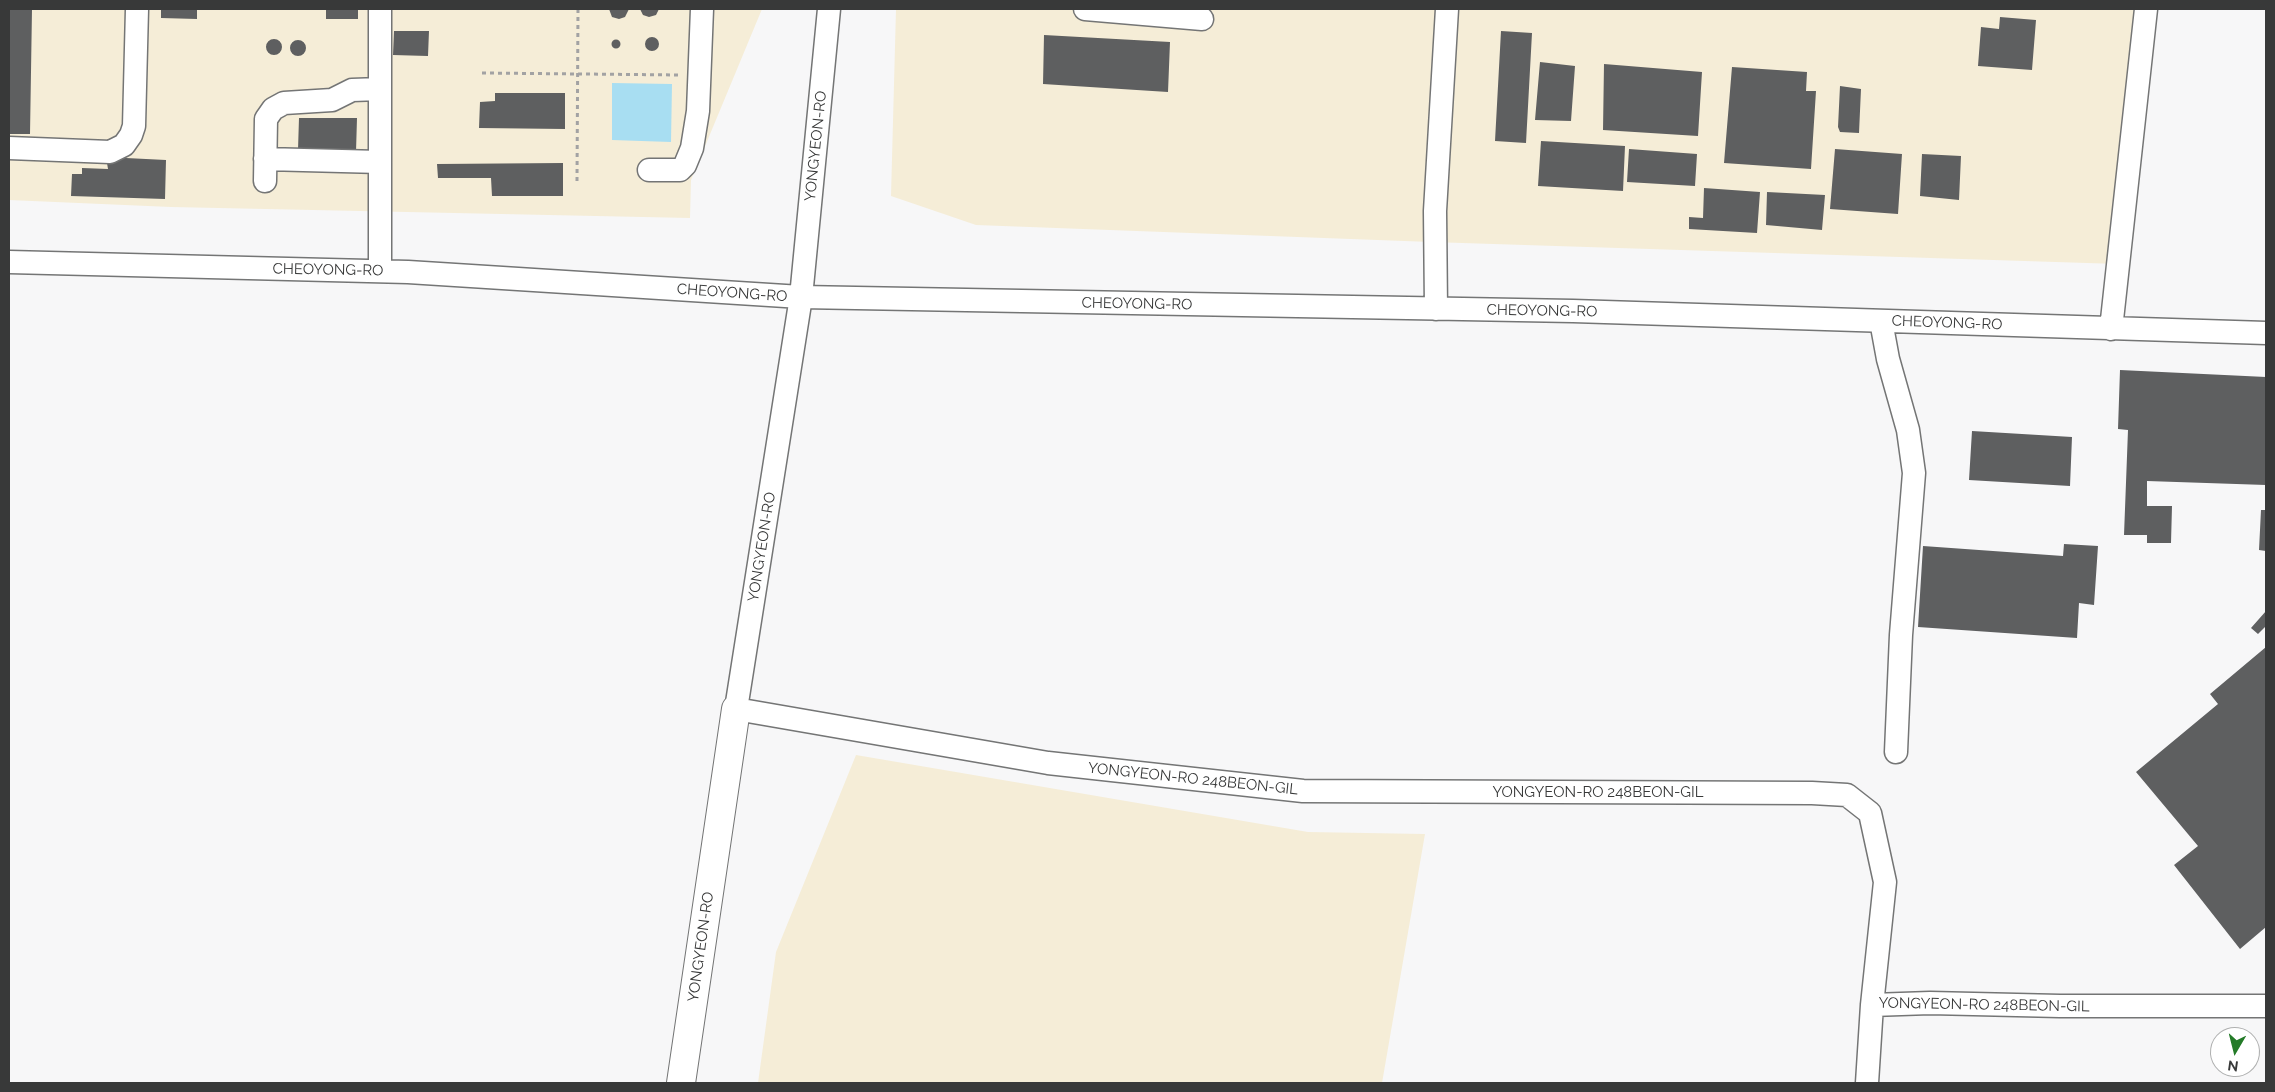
<!DOCTYPE html>
<style>
body{margin:0}
#map{position:relative;width:2275px;height:1092px;overflow:hidden;background:#f7f7f8;font-family:Raleway,sans-serif}
canvas{display:block}
.frame{position:absolute;inset:0;border:10px solid #383939;pointer-events:none}
.north{position:absolute;left:2210px;top:1027px;width:50px;height:50px;box-sizing:border-box;background:#fff;border:1px solid #afb0b0;border-radius:50%;rotate:188deg;font-size:14px;font-weight:700;line-height:20px;text-align:center;color:#383939}
.north::after{content:'';display:block;margin:auto;width:18px;height:22px;background:#247b28;clip-path:polygon(50% 0,100% 100%,50% 72%,0 100%)}
</style>
<div id="map">
<canvas width="2275" height="1092"></canvas>
<div class="frame"></div>
<div class="north">N</div>
</div>
<script>
const g = document.querySelector('canvas').getContext('2d');
g.lineJoin = 'round';
function paint(path, color) { g.fillStyle = color; g.fill(path, 'evenodd'); }
const poly = rows => new Path2D(rows.map(r => 'M' + r).join(''));
function strokePath(path, color, width, dash) { g.strokeStyle = color; g.lineWidth = width; g.lineCap = dash ? 'butt' : 'round'; g.setLineDash(dash || []); g.stroke(path); }
function write(font, color, halo, rows, align = 'center') {
  g.font = font + ' Raleway,sans-serif'; g.lineWidth = 5; g.setLineDash([]); g.textBaseline = 'middle'; g.strokeStyle = halo; g.fillStyle = color; for (const [text, x, y, turn = 0] of rows) {
    g.save(); g.translate(x, y); g.rotate((+turn || 0) * Math.PI / 180); g.textAlign = isNaN(turn) ? turn : align; if (halo) g.strokeText(text, 0, 0); g.fillText(text, 0, 0); g.restore();
  }
}
paint(poly([
 [9,9,762,9,691,180,690,218,171,207,9,200],
 [896,9,2145,9,2118,264,1431,242,976,225,891,196],
 [856,755,1308,832,1425,834,1382,1083,758,1083,776,952]
]), '#f5edd7');
paint(poly([
 [612,83,672,84,671,142,612,140]
]), '#a8def2');
paint(poly([
 [9,9,32,9,30,134,9,134],
 [161,9,197,9,197,19,161,18],
 [326,9,358,9,358,19,326,19],
 [609,9,629,9,625,17,619,19,612,17],
 [640,9,659,9,656,15,649,17,643,15],
 [2000,17,2036,20,2032,70,1978,66,1981,27,1999,29],
 [394,31,429,31,428,56,393,55],
 [1501,31,1532,33,1526,143,1495,141],
 [1044,35,1170,42,1168,92,1043,84],
 '645 44a7 7 0 1 1 14 0a7 7 0 1 1-14 0Z',
 '266 47a8 8 0 1 1 16 0a8 8 0 1 1-16 0Z',
 '611.5 44a4.5 4.5 0 1 1 9 0a4.5 4.5 0 1 1-9 0Z',
 '290 48a8 8 0 1 1 16 0a8 8 0 1 1-16 0Z',
 [1540,62,1575,66,1571,121,1535,120],
 [1604,64,1702,72,1698,136,1603,130],
 [1732,67,1807,72,1806,91,1816,91,1811,169,1724,163],
 [1840,86,1861,89,1859,133,1840,132,1838,127],
 [495,93,565,93,565,129,479,128,480,102,495,101],
 [299,118,357,118,356,152,298,150],
 [1541,141,1625,146,1623,191,1538,186],
 [1629,149,1697,154,1695,186,1627,182],
 [1835,149,1902,154,1898,214,1830,209],
 [1922,154,1961,156,1959,200,1920,196],
 [106,157,166,160,165,199,71,196,72,174,82,174,82,168,108,169],
 [563,163,563,196,492,196,491,178,438,178,437,164],
 [1704,188,1760,192,1757,233,1689,229,1689,217,1703,218],
 [1767,192,1825,195,1822,230,1766,225],
 [2120,370,2266,377,2266,485,2147,481,2147,506,2172,506,2171,543,2147,543,2147,535,2124,535,2128,430,2118,429],
 [1972,431,2072,437,2070,486,1969,480],
 [2261,510,2266,510,2266,551,2259,550],
 [2064,544,2098,546,2094,605,2079,603,2077,638,1918,627,1923,546,2063,556],
 [2266,611,2266,626,2258,634,2251,628],
 [2266,647,2266,927,2240,949,2174,865,2198,846,2136,772,2218,704,2210,694]
]), '#5e5f60');
const minor = poly([
 [829,9,801,297,736,709,1048,763,1303,791,1812,793,1847,795,1870,813,1885,882,1872,1005,1867,1083],
 [1085,9,1202,19],
 [9,148,110,152,124,145,131,135,134,126,137,9],
 [265,159,380,162],
 [649,170,680,170,685,165,692,148,698,111,702,9],
 [265,181,266,119,273,109,284,103,332,100,352,90,380,89],
 [9,262,408,272,801,297,1573,311,2266,333],
 [380,271,380,9],
 [1436,309,1435,211,1447,9],
 [1881,321,1888,359,1908,430,1914,473,1901,635,1896,752],
 [2111,329,2146,9],
 [1872,1005,1930,1003,2060,1006,2266,1006]
]);
const major = poly([
 [681,1083,736,709]
]);
strokePath(minor, '#747575', 25);
strokePath(major, '#747575', 30);
strokePath(poly([
 [482,73,682,75],
 [577,181,578,9]
]), '#a2a2a3', 3, [4, 4]);
strokePath(minor, '#fff', 22);
strokePath(major, '#fff', 28);
write('15px', '#383939', '#fff', [
 ["YONGYEON-RO",816,146,-84],
 ["CHEOYONG-RO",328,270,1],
 ["CHEOYONG-RO",732,293,4],
 ["CHEOYONG-RO",1137,304,1],
 ["CHEOYONG-RO",1542,311,1],
 ["CHEOYONG-RO",1947,323,2],
 ["YONGYEON-RO",762,547,-81],
 ["YONGYEON-RO 248BEON-GIL",1193,779,6],
 ["YONGYEON-RO 248BEON-GIL",1598,792],
 ["YONGYEON-RO",701,947,-82],
 ["YONGYEON-RO 248BEON-GIL",1984,1005,1]
]);
</script>
